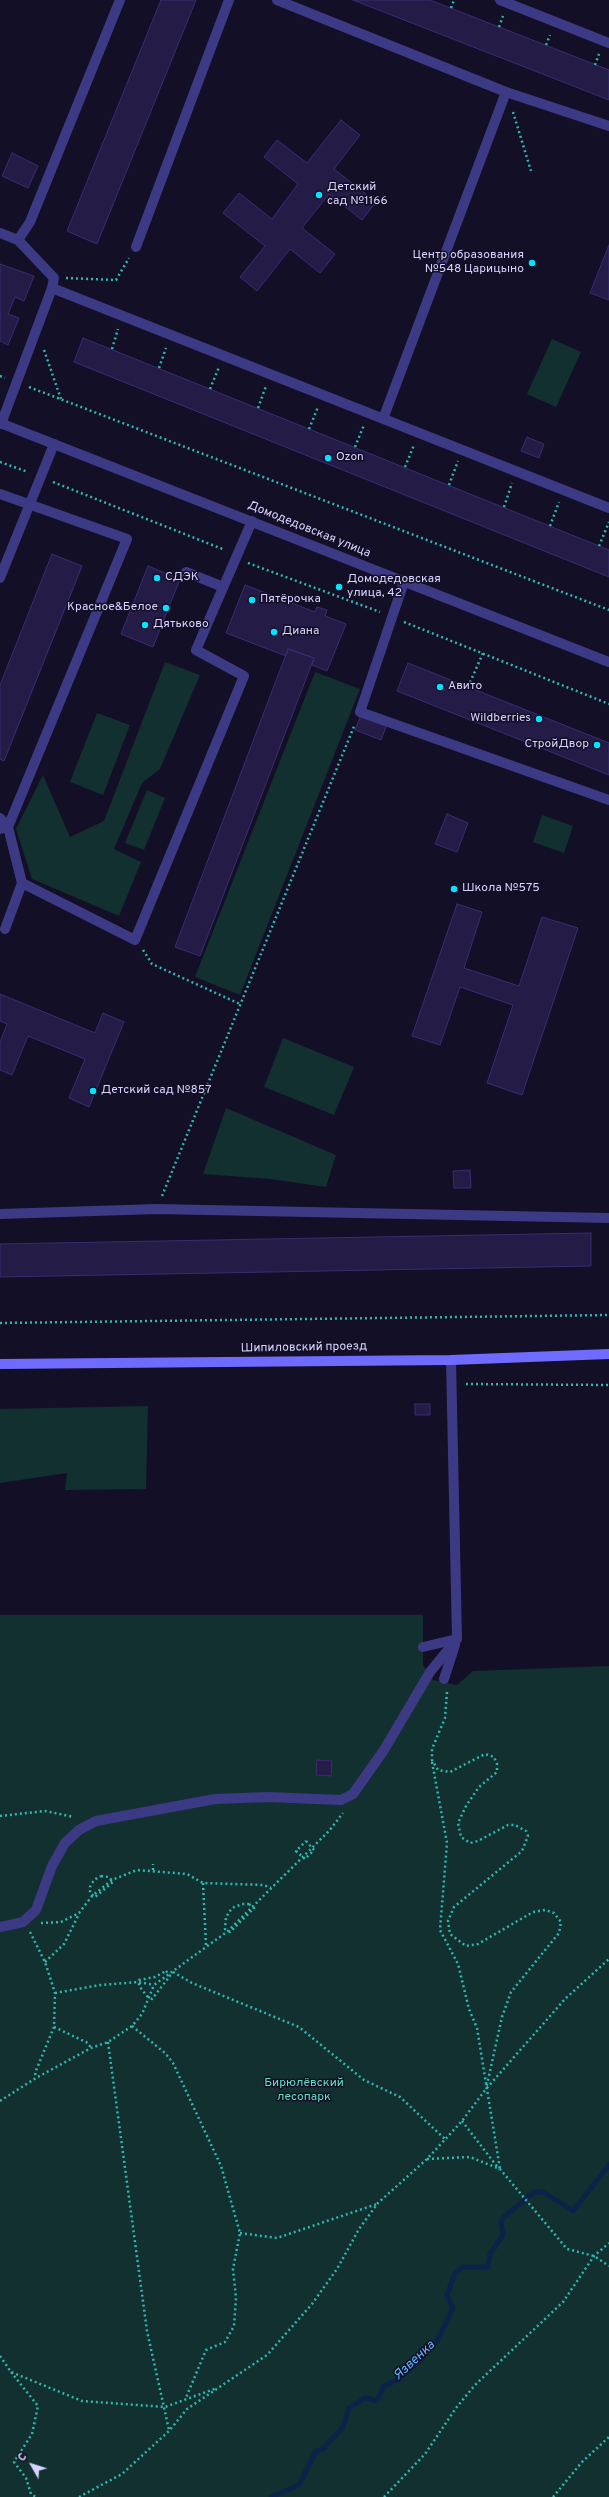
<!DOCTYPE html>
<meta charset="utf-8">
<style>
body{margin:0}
#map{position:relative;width:609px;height:2497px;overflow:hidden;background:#130f26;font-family:Overpass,sans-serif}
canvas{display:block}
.north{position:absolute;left:12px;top:2445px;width:40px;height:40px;-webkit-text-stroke:3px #130f26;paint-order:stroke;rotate:309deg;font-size:11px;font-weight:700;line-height:16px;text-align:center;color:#d9d4ff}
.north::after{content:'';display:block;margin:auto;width:14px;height:18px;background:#d9d4ff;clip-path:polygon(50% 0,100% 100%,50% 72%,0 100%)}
</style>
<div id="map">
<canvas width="609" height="2497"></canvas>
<div class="north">С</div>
</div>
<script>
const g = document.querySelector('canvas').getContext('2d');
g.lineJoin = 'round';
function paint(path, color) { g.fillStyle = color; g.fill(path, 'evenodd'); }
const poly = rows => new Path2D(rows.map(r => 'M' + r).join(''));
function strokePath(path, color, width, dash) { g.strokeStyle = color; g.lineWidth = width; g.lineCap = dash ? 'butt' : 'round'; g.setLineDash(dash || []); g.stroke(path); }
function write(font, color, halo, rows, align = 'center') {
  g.font = font + ' Overpass,sans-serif'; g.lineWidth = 3; g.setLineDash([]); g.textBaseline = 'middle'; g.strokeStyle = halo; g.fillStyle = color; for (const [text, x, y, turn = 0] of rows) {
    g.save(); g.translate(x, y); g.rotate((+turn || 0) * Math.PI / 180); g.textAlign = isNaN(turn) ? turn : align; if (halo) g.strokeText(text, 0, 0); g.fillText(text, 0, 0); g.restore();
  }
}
paint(poly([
 [552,339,581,352,556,407,527,394],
 [165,662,200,675,160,769,142,783,114,849,141,862,119,916,32,879,16,829,43,775,70,837,104,821],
 [315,672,360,689,240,995,195,977],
 [97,713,130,725,103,795,70,782],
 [147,790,165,798,144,850,125,843],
 [542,815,573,826,564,853,533,842],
 [283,1038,354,1067,334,1115,264,1087],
 [226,1108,336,1155,326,1187,270,1179,203,1174],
 [148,1406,146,1489,65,1490,67,1473,0,1483,0,1409],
 [0,1615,423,1615,423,1665,433,1680,457,1685,473,1671,609,1666,609,2497,0,2497]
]), '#12302f');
strokePath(poly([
 [271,2497,299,2485,316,2451,323,2449,343,2427,349,2408,365,2398,377,2401,384,2386,397,2380,423,2358,425,2350,436,2343,453,2308,447,2295,455,2273,463,2267,488,2267,490,2254,503,2235,501,2222,504,2217,534,2192,543,2192,573,2211,609,2165]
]), '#0c2248', 5);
const building = poly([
 [161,0,196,0,97,244,67,231,161,0],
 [353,0,430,0,609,70,609,100,353,0],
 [341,120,360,135,334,169,376,202,362,220,329,194,302,228,335,254,320,273,290,249,257,291,240,277,265,246,223,213,239,193,272,219,298,184,264,157,277,140,307,163,341,120],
 [12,153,38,166,28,188,2,176,12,153],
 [609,245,609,300,590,293,609,245],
 [0,264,34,276,24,301,15,297,8,314,19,318,8,345,0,341,0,264],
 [83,338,609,550,609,577,74,362,83,338],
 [527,437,544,444,539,458,521,451,527,437],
 [52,554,82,566,4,761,0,759,0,685,52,554],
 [148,566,180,579,153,647,121,634,148,566],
 [245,585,315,612,317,607,327,610,325,616,346,624,327,671,312,665,314,658,288,649,286,656,226,633,245,585],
 [288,649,314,658,200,956,175,947,288,649],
 [408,663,609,743,609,775,397,691,408,663],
 [361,715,387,724,381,740,355,730,361,715],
 [447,814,468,823,457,852,435,844,447,814],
 [457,904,482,912,464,968,519,986,542,917,578,928,522,1095,487,1083,513,1005,460,987,440,1045,412,1036,457,904],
 [0,994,95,1033,103,1013,124,1022,89,1107,69,1098,85,1059,28,1036,12,1075,0,1070,0,1042,7,1024,0,1021,0,994],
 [470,1170,471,1188,454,1188,453,1171,470,1170],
 [591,1233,591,1266,0,1277,0,1244,591,1233],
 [415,1404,430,1404,430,1415,415,1415,415,1404],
 [317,1760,332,1761,331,1776,316,1775,317,1760]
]);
paint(building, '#241b47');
strokePath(building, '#3b2d73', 1);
strokePath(poly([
 [451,8,454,0],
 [499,27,503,16],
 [546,45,550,35],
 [595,65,599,54],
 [513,112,531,171],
 [66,278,116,280,129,258],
 [112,349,118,329],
 [44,350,61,399],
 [159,368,166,348],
 [0,376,5,378],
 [29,387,609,610],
 [210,389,219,367],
 [258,408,266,386],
 [309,429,318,407],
 [355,447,364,425],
 [0,462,28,472],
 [405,467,414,445],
 [53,482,225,550],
 [449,485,458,461],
 [504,507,512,483],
 [550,526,559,502],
 [599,546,609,522],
 [248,563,380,612],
 [404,622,609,704],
 [468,687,483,653],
 [143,950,152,964,240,1004],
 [162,1196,355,724],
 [0,1323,609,1315],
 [466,1384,609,1385],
 [447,1692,445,1718,432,1749,432,1760,438,1770,450,1772,485,1754,494,1757,497,1764,497,1772,479,1787,466,1806,458,1823,461,1837,470,1843,478,1841,508,1825,515,1825,526,1831,528,1836,522,1851,454,1907,448,1921,450,1934,466,1946,478,1944,533,1912,545,1910,554,1913,561,1922,559,1933,511,1992,502,2017,486,2089],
 [432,1762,447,1843,440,1930,458,1964,469,2009,477,2028,500,2169],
 [0,1816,45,1811,74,1817],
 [306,1841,314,1850,305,1859,296,1851,306,1841],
 [153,1870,153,1864],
 [101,1876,109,1877,113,1882,95,1897,90,1893,90,1887,94,1880,101,1876],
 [203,1883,206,1946],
 [249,1904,254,1908,230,1932,225,1929,226,1917,232,1908,242,1904,249,1904],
 [41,1923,61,1922,79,1913,92,1896,112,1880,137,1870,187,1874,203,1883,264,1885,271,1888],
 [30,1932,45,1962,55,1993,54,2027,35,2073,36,2078],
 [45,1962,64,1944,79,1914],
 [166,1971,170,1976,152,1999,147,1996,139,1986,139,1980,155,1977,166,1971],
 [173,1972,192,1983,299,2027,364,2080,400,2097,445,2139],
 [55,1993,100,1985,139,1982,154,1985],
 [132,2026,165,2053,173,2063,221,2166,240,2233,233,2269,236,2298,234,2326,225,2342,206,2350,185,2400],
 [54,2027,88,2043,91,2048],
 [108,2042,147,2331,169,2430],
 [0,2101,36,2078,91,2048,108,2042,132,2026,142,2014,154,1985,228,1931,329,1831,343,1813],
 [462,2121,499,2169],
 [427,2159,470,2157,500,2169,567,2249,594,2256,609,2266],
 [240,2233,277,2238,377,2204],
 [0,2356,11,2372,82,2401,165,2407,217,2388],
 [11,2372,38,2406,32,2434,14,2462,26,2478,31,2494,36,2497],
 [79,2497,122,2474,169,2431,187,2409,267,2355,312,2304,337,2269,359,2229,378,2203,427,2159,462,2121,486,2089,565,1999,609,1959],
 [384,2497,425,2454,456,2408,475,2385,563,2302,594,2256,609,2243],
 [553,2497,582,2462,609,2437]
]), '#2fb8b0', 2.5, [2, 3]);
strokePath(poly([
 [277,0,506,92,609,126],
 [500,0,609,43],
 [0,233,18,240,30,222,120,0],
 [136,247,229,0],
 [52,288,609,508],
 [383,419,506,92],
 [1,424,52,288,54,278,18,240],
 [0,494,127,539,8,827,0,829],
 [186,572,223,587],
 [0,578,54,444],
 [404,582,360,712,609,800],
 [0,818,8,827,22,883,5,929],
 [22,883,135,940,244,676,196,650,252,521],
 [0,1214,157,1209,609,1218],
 [423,1647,457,1639],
 [444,1679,455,1645],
 [0,1927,23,1922,36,1910,52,1866,65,1843,79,1830,96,1821,215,1799,268,1797,341,1800,353,1794,384,1750,430,1672,457,1639,451,1360]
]), '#3d3a85', 10);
strokePath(poly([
 [0,423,609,662]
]), '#3d3a85', 10);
strokePath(poly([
 [0,1364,451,1360,609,1354]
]), '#6f6bff', 10);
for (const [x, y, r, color] of [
 [319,195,4,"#00e5ff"],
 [532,263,4,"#00e5ff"],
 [328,458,4,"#00e5ff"],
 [157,578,4,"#00e5ff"],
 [339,587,4,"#00e5ff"],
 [252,600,4,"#00e5ff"],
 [166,608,4,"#00e5ff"],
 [145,625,4,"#00e5ff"],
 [274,632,4,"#00e5ff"],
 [440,687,4,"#00e5ff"],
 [539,719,4,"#00e5ff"],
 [597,745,4,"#00e5ff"],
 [454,889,4,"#00e5ff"],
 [93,1091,4,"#00e5ff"]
]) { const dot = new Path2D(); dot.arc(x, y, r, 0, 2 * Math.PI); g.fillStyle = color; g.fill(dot); strokePath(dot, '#130f26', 1.5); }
write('12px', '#d9d4ff', '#130f26', [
 ["Детский",327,188],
 ["сад №1166",327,202],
 ["Центр образования",524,256,"right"],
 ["№548 Царицыно",524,270,"right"],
 ["Ozon",336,458],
 ["СДЭК",165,578],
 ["Домодедовская",347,580],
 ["улица, 42",347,594],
 ["Пятёрочка",260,600],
 ["Красное&Белое",158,608,"right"],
 ["Дятьково",153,625],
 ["Диана",282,632],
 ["Авито",448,687],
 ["Wildberries",531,719,"right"],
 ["СтройДвор",589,745,"right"],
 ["Школа №575",462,889],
 ["Детский сад №857",101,1091]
], 'left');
write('12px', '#d9d4ff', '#130f26', [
 ["Домодедовская улица",309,530,22],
 ["Шипиловский проезд",304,1348,-1]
]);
write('12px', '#5fe0c0', '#130f26', [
 ["Бирюлёвский",304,2084],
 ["лесопарк",304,2098]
]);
write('italic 13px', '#62b6ff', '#130f26', [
 ["Язвенка",415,2361,-43]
]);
</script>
